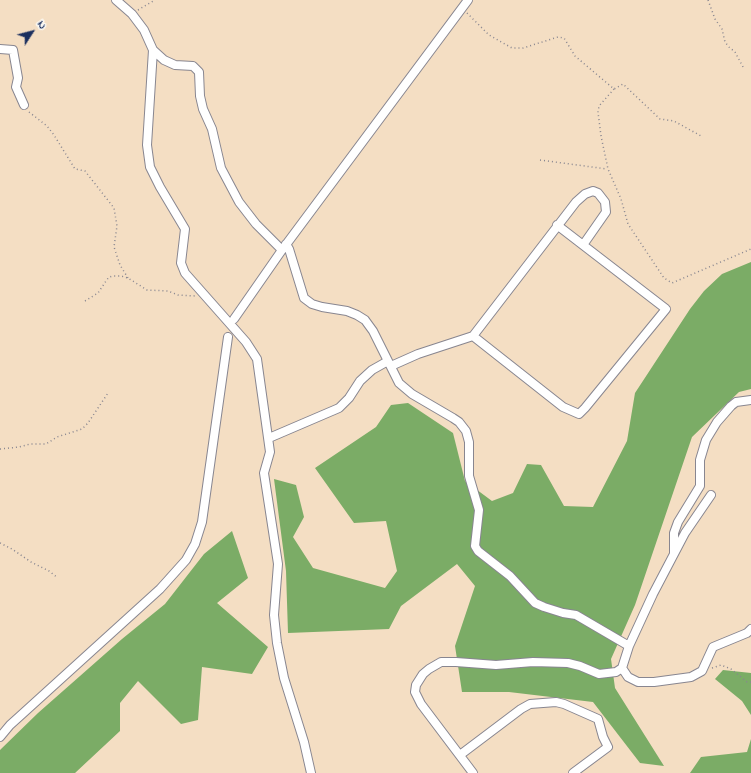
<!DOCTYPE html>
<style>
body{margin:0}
#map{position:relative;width:751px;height:773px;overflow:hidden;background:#f4dec3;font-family:"Indie Flower",sans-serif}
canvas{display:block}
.north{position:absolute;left:12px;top:12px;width:40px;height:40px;-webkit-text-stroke:3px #fdfcf7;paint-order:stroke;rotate:54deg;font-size:11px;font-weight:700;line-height:16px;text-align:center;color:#1b2f5e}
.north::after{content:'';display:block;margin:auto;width:14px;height:18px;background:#1b2f5e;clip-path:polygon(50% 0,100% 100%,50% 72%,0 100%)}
</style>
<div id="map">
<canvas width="751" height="773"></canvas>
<div class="north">N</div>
</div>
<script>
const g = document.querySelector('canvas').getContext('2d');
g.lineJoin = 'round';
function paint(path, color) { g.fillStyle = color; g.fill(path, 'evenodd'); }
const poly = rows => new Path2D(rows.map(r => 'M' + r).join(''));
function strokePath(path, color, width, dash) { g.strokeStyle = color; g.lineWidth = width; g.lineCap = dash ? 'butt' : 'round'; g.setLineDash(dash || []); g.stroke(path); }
paint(poly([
 [751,262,751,389,739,392,692,437,635,605,611,659,615,688,664,766,640,763,593,702,509,692,462,692,455,646,475,586,457,564,401,606,389,629,288,633,286,571,274,479,296,485,304,517,293,537,313,568,385,588,397,571,386,521,354,523,315,468,376,427,391,405,408,403,453,433,465,481,492,501,513,493,527,464,541,465,564,506,593,507,627,441,635,393,690,309,704,291,722,274],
 [232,531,248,578,217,603,268,647,252,674,202,667,198,720,181,724,138,681,120,703,120,731,75,773,0,773,0,750,38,713,122,639,165,604,204,554],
 [723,670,751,673,751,715,742,701,715,679],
 [751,739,751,773,690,773,701,757,747,752]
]), '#7bac66');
const minor = poly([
 [116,0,132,14,144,30,153,50,147,145,150,167,160,187,185,229,181,263,185,273,246,342,257,359,270,452,264,473,278,564,274,615,277,643,284,678,304,742,311,773],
 [0,49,13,50,18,78,16,87,24,105],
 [153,50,164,60,175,65,193,66,199,72,200,96,203,109,212,129,221,168,239,202,256,224,282,250],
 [286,244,289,249,304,298,312,304,322,307,347,311,357,315,365,320,373,331,399,383,412,394,453,418,459,422,466,431,469,442,469,476,479,510,475,546,478,551,510,576,535,603,544,607,563,613,576,615,629,646],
 [234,319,282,250,468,0],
 [473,336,563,407,579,414,585,408,666,309,557,225],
 [391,366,418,354,473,336,576,202,585,194,593,191,598,193,605,202,606,212,583,245],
 [269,438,339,408,349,398,360,381,372,370,388,361],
 [674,553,674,533,678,522,700,486,700,460,706,440,717,422,731,406,736,402,751,400],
 [622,668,628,677,638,682,654,682,691,677,702,671,713,647,747,633,751,629],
 [0,737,10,725,20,716,160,589,186,560,195,544,202,522,228,337],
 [460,755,521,709,530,704,556,702,564,704,598,719,603,737,608,747,573,773],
 [473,773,421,704,415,692,416,685,423,674,429,669,441,662,456,662,496,665,533,662,568,663,580,666,599,674,616,672,622,668,629,646,653,594,685,533,711,495]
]);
strokePath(minor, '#888690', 10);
strokePath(poly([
 [708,0,715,19,722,29,725,42,729,47,735,52,743,67],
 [138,10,155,0],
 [467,13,489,35,512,48,523,48,558,37,564,38,575,56,614,89,623,84,660,119,674,121,701,136],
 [614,89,599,106,598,112,601,136,608,169,621,199,628,224,664,278,672,283,751,249],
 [29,112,47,126,54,135,75,169,85,171,114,208,117,226,114,247,120,265,128,278],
 [540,160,607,169],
 [85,301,98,293,106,281,109,277,113,276,121,276,128,278,147,290,168,291,178,295,196,296],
 [0,449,19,447,30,444,46,444,57,437,82,429,88,423,108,393],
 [0,543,12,549,31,562,49,571,58,578],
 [712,668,721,665,731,669,747,682,751,682]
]), '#888690', 1.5, [1, 3]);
strokePath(minor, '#fff', 8);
</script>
